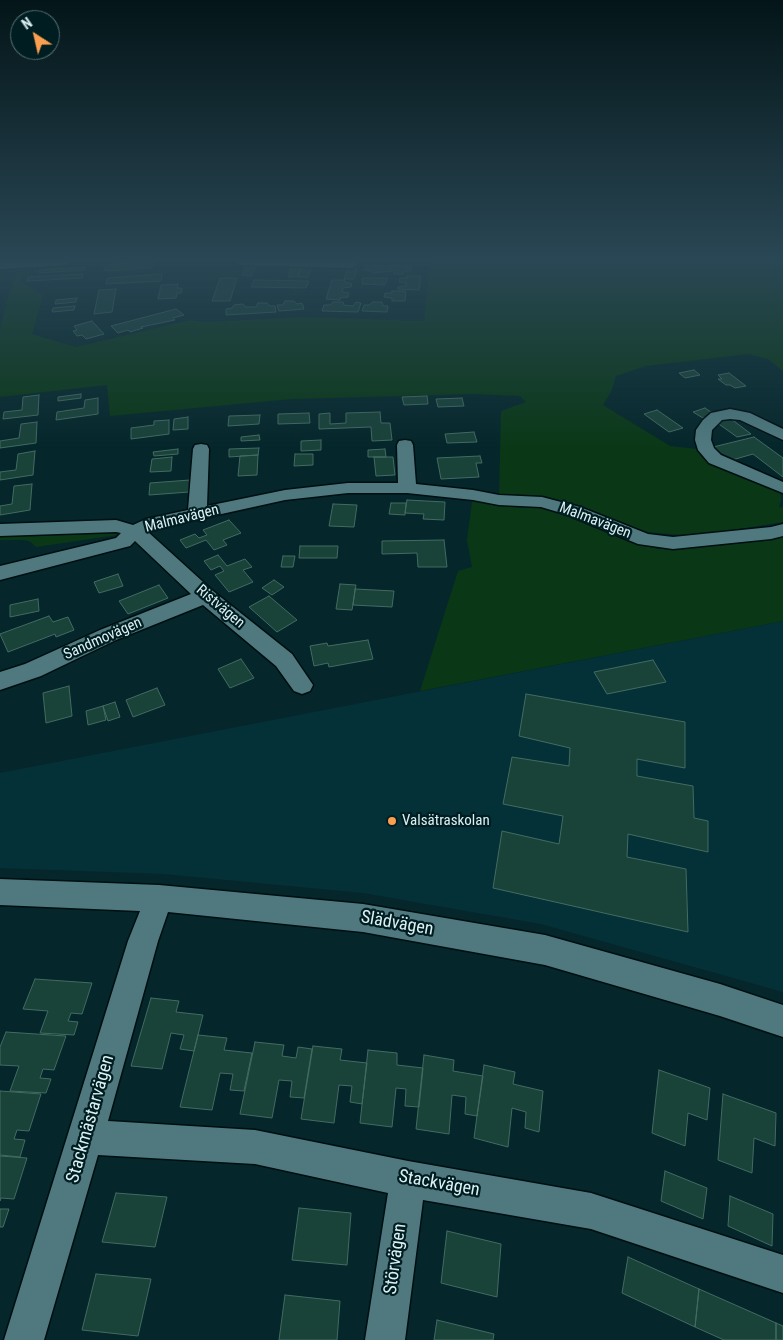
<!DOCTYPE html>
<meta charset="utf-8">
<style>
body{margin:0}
#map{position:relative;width:783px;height:1340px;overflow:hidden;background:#05272b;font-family:"Roboto Condensed",sans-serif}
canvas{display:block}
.north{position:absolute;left:10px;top:10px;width:50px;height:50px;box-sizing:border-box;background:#001d21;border:1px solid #587275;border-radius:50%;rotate:325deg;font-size:14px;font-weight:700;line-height:20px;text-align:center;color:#dbf1f4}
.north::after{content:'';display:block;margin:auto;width:18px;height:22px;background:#fa9f4f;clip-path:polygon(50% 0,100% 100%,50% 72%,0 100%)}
</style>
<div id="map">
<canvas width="783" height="1340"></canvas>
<div class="north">N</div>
</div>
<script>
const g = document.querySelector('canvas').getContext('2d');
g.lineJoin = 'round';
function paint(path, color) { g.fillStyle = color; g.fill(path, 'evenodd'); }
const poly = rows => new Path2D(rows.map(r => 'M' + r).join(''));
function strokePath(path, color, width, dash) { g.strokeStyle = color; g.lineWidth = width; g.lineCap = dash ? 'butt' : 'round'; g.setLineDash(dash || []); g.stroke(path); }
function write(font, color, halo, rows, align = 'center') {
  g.font = font + ' "Roboto Condensed",sans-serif'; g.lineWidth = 4.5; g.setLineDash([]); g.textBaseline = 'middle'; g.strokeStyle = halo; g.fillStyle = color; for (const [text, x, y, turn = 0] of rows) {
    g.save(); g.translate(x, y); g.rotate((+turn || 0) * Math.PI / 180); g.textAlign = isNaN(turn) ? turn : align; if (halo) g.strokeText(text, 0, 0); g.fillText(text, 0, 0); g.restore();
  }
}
paint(poly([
 [783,621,783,992,541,924,363,893,164,874,0,868,0,773]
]), '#043137');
paint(poly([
 [21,261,28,261,20,281,43,295,32,334,76,347,190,320,205,322,304,317,424,321,430,261,783,261,783,371,768,359,748,354,646,366,616,376,611,392,603,405,670,446,706,450,779,486,781,500,779,508,783,507,783,522,695,536,646,532,609,524,649,541,656,549,727,545,783,535,783,621,420,691,458,571,472,567,467,540,473,495,499,496,501,411,526,402,520,396,473,394,291,399,110,416,107,385,0,397,0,329,6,303],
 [110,531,115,532,117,535,36,547,31,542,25,540,0,540,0,535]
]), '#0a3816');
const building = poly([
 [153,261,152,268,104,271,105,265,153,261],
 [248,263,257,264,251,276,242,275,248,263],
 [292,265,302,265,297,277,288,277,292,265],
 [303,265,312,265,308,277,298,277,303,265],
 [366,265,411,266,411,271,405,271,403,274,394,274,393,271,372,273,370,270,365,270,366,265],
 [85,267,84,270,39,273,40,270,85,267],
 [348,267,357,267,354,279,344,279,348,267],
 [83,274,82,278,27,281,28,277,83,274],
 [162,274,161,281,106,284,107,278,162,274],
 [407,276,421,276,419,290,398,289,398,287,406,286,406,283,399,282,400,278,407,278,407,276],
 [220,278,237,278,230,301,212,301,220,278],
 [363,278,387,278,385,285,362,284,363,278],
 [254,280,309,281,306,288,251,287,254,280],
 [332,280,345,280,345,282,352,284,351,287,343,288,342,292,349,293,348,297,340,298,340,300,326,299,332,280],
 [178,284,177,288,182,288,181,293,177,293,176,298,158,299,161,285,178,284],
 [116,289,112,312,94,314,99,290,116,289],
 [392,291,406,291,405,301,392,301,392,298,384,297,385,293,392,293,392,291],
 [77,298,76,302,55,304,56,300,77,298],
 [285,301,294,301,297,304,302,303,304,309,279,311,277,305,283,305,285,301],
 [333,302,343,302,344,305,353,306,356,302,361,303,358,312,322,311,324,305,330,305,333,302],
 [373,302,382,302,383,306,388,306,387,312,362,311,364,305,369,305,373,302],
 [258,303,267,303,270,306,275,306,276,312,226,315,226,309,232,308,234,305,243,304,246,307,256,307,258,303],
 [75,306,74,310,52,312,53,308,75,306],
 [176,309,184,315,173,318,175,320,141,327,143,328,130,332,128,330,118,333,111,326,176,309],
 [92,321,104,334,86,339,82,335,77,336,73,331,77,330,74,326,92,321],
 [694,370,700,375,685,378,679,373,694,370],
 [729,373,746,386,735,388,730,385,726,385,718,379,722,379,718,375,729,373],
 [81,394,81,398,58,401,58,397,81,394],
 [39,395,38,415,3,419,4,412,22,410,23,397,39,395],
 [427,396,428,404,404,405,402,397,427,396],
 [98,398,98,414,56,420,57,412,84,408,85,400,98,398],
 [462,398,464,406,438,407,436,399,462,398],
 [705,408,714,414,703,418,693,412,705,408],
 [657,410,683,428,669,432,644,414,657,410],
 [380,412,381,423,390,423,392,440,372,441,371,427,319,429,319,414,330,413,330,424,346,423,346,413,380,412],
 [309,413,310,423,278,424,278,414,309,413],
 [260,415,259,424,228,426,229,416,260,415],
 [188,417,188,429,173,430,174,419,188,417],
 [730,418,751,434,737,437,716,422,730,418],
 [169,420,169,434,131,439,131,428,154,425,154,421,169,420],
 [37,422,36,443,0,448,0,441,19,438,21,424,37,422],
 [474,432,477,442,447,443,445,434,474,432],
 [259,435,260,440,241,441,241,437,259,435],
 [754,437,783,458,783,477,753,454,725,462,709,448,754,437],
 [321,440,321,450,301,451,301,441,321,440],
 [259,448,258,455,229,457,229,449,259,448],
 [178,449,178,454,154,456,153,452,178,449],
 [385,449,386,457,368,457,368,450,385,449],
 [35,451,33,475,0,480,0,472,16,470,18,454,35,451],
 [295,454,313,454,313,465,294,466,295,454],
 [258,455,257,475,238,476,240,456,258,455],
 [480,456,482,463,476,463,479,477,441,479,437,458,480,456],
 [172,457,171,471,150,472,152,459,172,457],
 [374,457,393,457,395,475,376,476,374,457],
 [190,480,189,492,149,495,150,483,190,480],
 [32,484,30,510,0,515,0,506,12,504,14,486,32,484],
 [407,500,445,502,444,520,423,519,424,514,405,513,407,500],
 [391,503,406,503,405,515,389,514,391,503],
 [333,504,357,505,354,527,329,526,333,504],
 [229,520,241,533,223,540,227,545,214,550,206,540,186,548,180,540,195,534,199,538,207,535,203,530,229,520],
 [444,540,447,567,418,567,417,553,382,554,382,541,444,540],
 [300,546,338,546,337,558,299,558,300,546],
 [218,555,227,566,245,559,252,567,243,570,253,582,229,592,215,575,224,571,220,566,211,570,204,561,218,555],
 [283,556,295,556,293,567,281,567,283,556],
 [118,574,123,586,99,593,94,582,118,574],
 [274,580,284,587,272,595,262,588,274,580],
 [340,584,356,585,352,610,336,609,340,584],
 [159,585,168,598,128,614,119,601,159,585],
 [355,589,394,591,392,607,353,605,355,589],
 [269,596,297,620,277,632,249,607,269,596],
 [38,599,39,611,10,617,10,605,38,599],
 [49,616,53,622,68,617,74,630,56,637,55,634,8,652,0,634,49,616],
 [368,640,373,659,329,667,328,663,314,666,310,646,327,643,328,646,368,640],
 [241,659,254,678,230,688,218,669,241,659],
 [653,660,666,682,607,694,594,672,653,660],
 [69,686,72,716,46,723,43,693,69,686],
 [157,688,165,705,133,717,126,700,157,688],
 [526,694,685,722,685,768,637,759,637,776,693,786,694,818,708,821,708,852,628,834,627,857,686,869,688,932,493,888,502,831,559,844,563,816,503,804,512,757,569,766,570,748,519,736,526,694],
 [115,702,120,717,108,721,103,706,115,702],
 [103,706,106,720,88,725,86,711,103,706],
 [35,979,92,983,82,1014,71,1013,68,1021,78,1022,74,1035,40,1033,48,1011,23,1009,35,979],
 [151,998,179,1001,176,1012,203,1015,194,1051,180,1049,184,1035,171,1033,162,1069,131,1066,151,998],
 [6,1032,66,1036,54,1070,43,1069,40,1078,51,1079,46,1093,10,1091,19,1066,0,1065,0,1047,6,1032],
 [198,1035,227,1038,224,1050,252,1053,244,1091,230,1090,233,1074,220,1073,212,1110,180,1107,198,1035],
 [255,1042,284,1045,282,1056,296,1058,298,1047,312,1049,304,1098,290,1097,292,1081,279,1080,272,1118,240,1114,255,1042],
 [313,1046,342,1049,340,1060,367,1063,362,1104,350,1102,352,1086,339,1085,334,1123,301,1119,313,1046],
 [368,1050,397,1053,397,1065,423,1068,419,1107,405,1106,406,1089,396,1088,392,1127,360,1123,368,1050],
 [424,1055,454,1060,453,1071,483,1076,477,1116,465,1114,466,1097,452,1095,449,1134,416,1129,424,1055],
 [484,1065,515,1072,513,1084,543,1091,539,1132,525,1128,526,1112,512,1108,508,1147,474,1138,484,1065],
 [659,1070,710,1088,707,1120,688,1113,685,1146,652,1133,659,1070],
 [0,1091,41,1094,29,1131,17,1130,14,1139,25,1140,20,1157,0,1155,0,1091],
 [723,1094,776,1113,775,1146,754,1138,752,1173,718,1160,723,1094],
 [0,1156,27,1158,14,1199,1,1198,0,1201,0,1156],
 [665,1171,707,1188,703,1219,661,1201,665,1171],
 [116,1193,167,1197,155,1247,102,1242,116,1193],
 [730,1196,773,1214,772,1246,728,1226,730,1196],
 [299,1208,351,1213,347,1265,292,1260,299,1208],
 [0,1209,9,1209,3,1227,0,1227,0,1209],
 [447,1231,501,1244,497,1297,441,1283,447,1231],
 [628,1257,699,1289,695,1327,622,1293,628,1257],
 [96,1274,151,1279,138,1336,82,1330,96,1274],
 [699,1289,776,1323,776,1340,724,1340,695,1327,699,1289],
 [285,1295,340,1301,337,1340,279,1340,285,1295],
 [437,1320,494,1334,493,1340,434,1340,437,1320],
 [776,1323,783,1326,783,1340,776,1340,776,1323]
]);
paint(building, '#194239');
strokePath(building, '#436b62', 1);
const minor = poly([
 [0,261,72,261,66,265,0,269,0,261],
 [235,261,356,261,358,264,352,268,241,265,235,261],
 [730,409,750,413,783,429,783,440,740,420,730,419,722,420,712,430,711,440,714,448,721,455,783,482,783,493,709,463,698,450,695,440,696,430,703,420,711,413,730,409],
 [405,440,411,441,413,445,416,484,473,490,499,495,542,497,580,507,648,534,673,537,771,527,783,524,783,536,771,539,673,549,638,544,568,515,541,507,499,505,473,500,407,493,348,493,285,500,158,528,148,532,213,591,292,654,313,685,310,691,302,694,294,691,276,666,203,605,116,640,41,676,0,690,0,672,25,664,100,630,191,594,135,541,130,546,0,580,0,566,116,538,121,533,116,532,0,536,0,524,116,520,133,525,146,519,188,510,193,449,195,445,201,444,207,445,209,449,207,506,285,490,348,483,398,483,397,445,399,441,405,440],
 [0,879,159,885,363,904,545,935,720,984,783,1005,783,1037,720,1016,545,965,363,932,168,912,158,941,108,1121,255,1130,408,1161,591,1193,783,1255,783,1293,591,1229,423,1200,405,1340,365,1340,388,1193,255,1164,98,1155,44,1340,4,1340,128,941,140,911,0,905,0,879]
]);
strokePath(minor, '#000f12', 3);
paint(minor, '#4f797f');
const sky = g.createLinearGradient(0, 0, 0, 449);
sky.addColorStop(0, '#031518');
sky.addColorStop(0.58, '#2a4755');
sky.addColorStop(1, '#2a475500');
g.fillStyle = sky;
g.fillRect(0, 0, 783, 449);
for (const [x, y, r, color] of [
 [392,821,5,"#fa9f4f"]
]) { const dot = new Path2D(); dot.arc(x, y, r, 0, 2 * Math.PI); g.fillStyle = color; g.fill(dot); strokePath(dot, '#001d21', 2); }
write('15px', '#dbf1f4', '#001d21', [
 ["Malmavägen",182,519,-14],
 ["Malmavägen",595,521,21],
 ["Ristvägen",220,607,40],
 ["Sandmovägen",103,639,-24]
]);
write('15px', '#dbf1f4', '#001d21', [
 ["Valsätraskolan",402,821]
], 'left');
write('18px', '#dbf1f4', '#001d21', [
 ["Slädvägen",397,924,10],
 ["Stackmästarvägen",91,1119,-74],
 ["Stackvägen",439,1184,10],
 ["Störvägen",396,1259,-82]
]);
</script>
